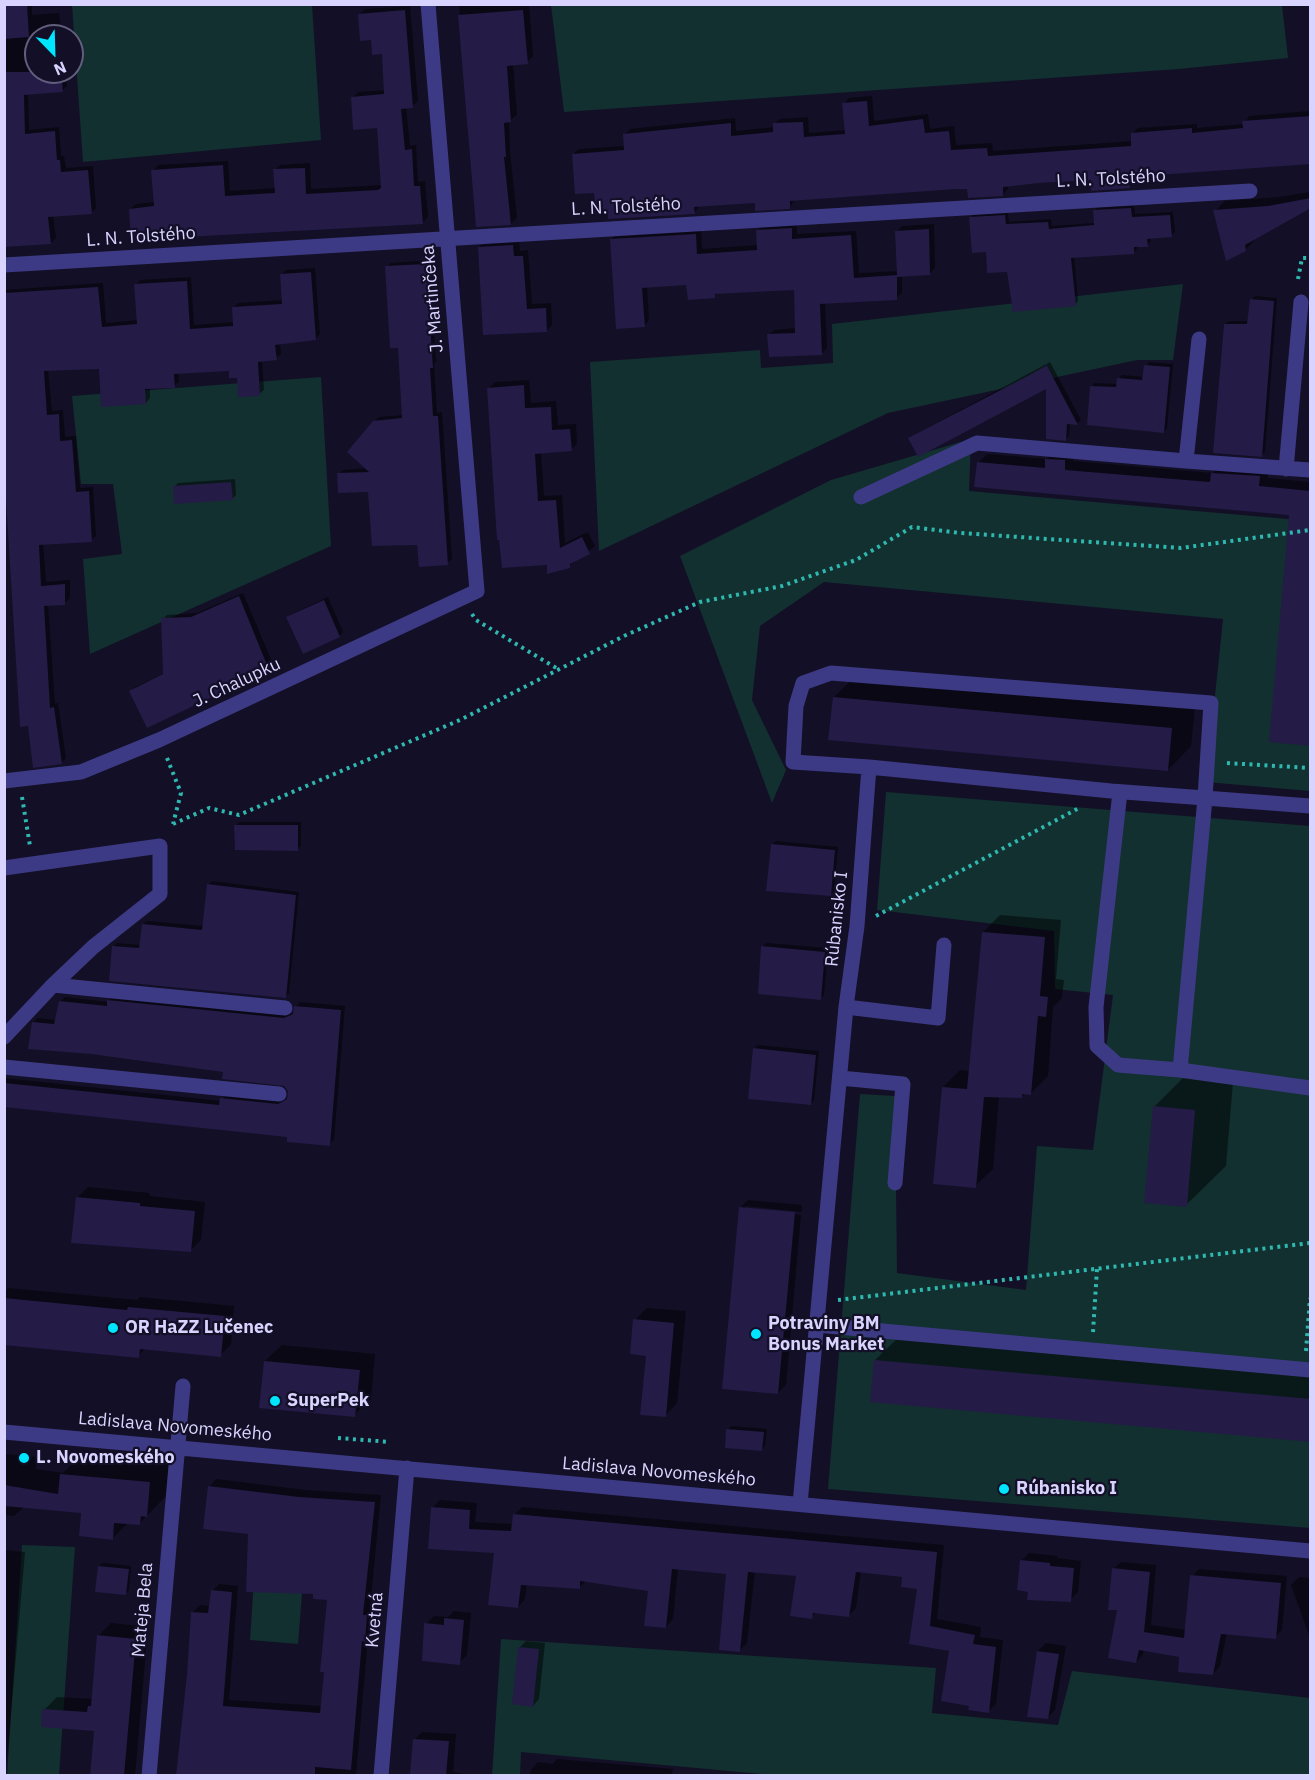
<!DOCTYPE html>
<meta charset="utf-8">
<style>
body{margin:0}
#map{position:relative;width:1315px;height:1780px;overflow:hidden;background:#130f26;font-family:"IBM Plex Sans",sans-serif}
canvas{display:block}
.frame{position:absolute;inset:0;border:6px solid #d9d4ff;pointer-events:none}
.north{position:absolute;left:24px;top:24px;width:60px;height:60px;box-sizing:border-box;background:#130f26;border:2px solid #625e7d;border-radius:50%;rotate:157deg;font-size:16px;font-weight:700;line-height:24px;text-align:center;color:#d9d4ff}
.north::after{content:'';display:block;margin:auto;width:21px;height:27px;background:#00e5ff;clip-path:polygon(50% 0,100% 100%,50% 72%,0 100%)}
</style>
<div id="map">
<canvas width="1315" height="1780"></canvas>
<div class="frame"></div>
<div class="north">N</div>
</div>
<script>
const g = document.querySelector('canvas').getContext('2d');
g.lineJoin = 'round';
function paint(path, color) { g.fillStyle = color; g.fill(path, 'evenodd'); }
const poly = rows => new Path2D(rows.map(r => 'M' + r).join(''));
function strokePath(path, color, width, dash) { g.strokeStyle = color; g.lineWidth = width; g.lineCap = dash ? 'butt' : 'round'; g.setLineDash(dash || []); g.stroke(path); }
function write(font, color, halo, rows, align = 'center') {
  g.font = font + ' "IBM Plex Sans",sans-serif'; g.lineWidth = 4.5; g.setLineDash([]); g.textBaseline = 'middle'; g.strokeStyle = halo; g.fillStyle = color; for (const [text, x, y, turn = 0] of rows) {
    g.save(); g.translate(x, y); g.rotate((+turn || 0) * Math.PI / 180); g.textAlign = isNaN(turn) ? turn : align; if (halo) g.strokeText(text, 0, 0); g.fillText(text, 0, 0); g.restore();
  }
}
paint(poly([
 [72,5,312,5,321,140,83,162],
 [551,5,1282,5,1288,58,1179,69,564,112],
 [1183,284,1173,360,1137,360,888,413,599,551,590,362,760,350,761,368,833,363,832,324],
 [321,377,331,546,90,654,83,559,122,554,113,484,81,484,72,396],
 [971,439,969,491,1310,521,1310,791,1206,782,1223,619,824,582,760,626,752,700,786,770,772,803,680,556,831,480],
 [886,792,1310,826,1310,1528,828,1489,860,1094,895,1096,897,1273,1026,1290,1037,1146,1093,1150,1113,995,1055,989,1054,931,877,910],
 [22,1545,75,1547,59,1775,7,1776],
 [255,1565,304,1568,298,1644,250,1640],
 [501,1639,936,1668,932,1713,1058,1725,1072,1671,1310,1698,1310,1775,784,1776,521,1752,520,1775,492,1776]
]), '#12302f');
paint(poly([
 [4,4,32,4,32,15,59,13,62,36,36,36,36,72,66,72,67,85,63,90,28,93,29,130,59,127,61,156,64,156,66,168,93,166,96,208,91,213,53,216,56,238,51,243,4,245],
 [459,4,529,4,533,56,527,62,513,64,517,115,509,121,510,151,517,218,510,224,478,226],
 [410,6,418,101,412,106,406,107,410,146,416,145,418,182,425,181,428,217,423,222,130,209,136,204,155,202,153,171,158,165,228,161,230,191,276,188,275,170,280,165,310,163,311,189,382,185,378,126,353,98,358,92,386,90,384,52,372,38,359,15,365,9],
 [872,96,874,121,928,114,930,129,954,126,956,145,992,143,993,151,1133,141,1132,134,1138,128,1197,124,1197,128,1244,124,1249,116,1310,111,1310,162,1134,175,1135,181,1129,187,1092,179,1008,185,1008,189,1003,194,968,187,795,199,790,207,756,202,700,206,694,213,609,212,573,154,579,149,626,146,625,135,630,129,735,118,736,131,775,127,774,124,780,119,808,117,809,133,846,130,844,104,849,98],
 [1310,192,1310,207,1255,238,1255,240,1245,250,1215,211,1225,201,1279,197],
 [1134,205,1135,214,1173,212,1175,232,1171,235,1150,238,1151,241,1147,245,1137,245,1137,249,1134,252,1074,256,1078,301,1075,305,1009,270,987,251,971,218,974,214,1008,212,1009,222,1051,219,1052,226,1095,223,1094,211,1098,207],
 [797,223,797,234,856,231,859,273,898,271,897,232,902,226,934,224,935,268,930,273,902,275,902,293,896,298,825,302,827,348,822,353,769,335,774,330,796,328,795,289,718,293,714,296,688,283,647,286,649,320,644,326,611,239,617,234,701,229,702,249,758,245,757,231,763,225],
 [519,239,520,251,528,250,532,304,551,303,552,325,546,331,485,333,479,247,485,241],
 [430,260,436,362,434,364,437,413,442,412,452,559,447,563,419,544,369,490,339,474,343,470,368,468,374,422,379,417,403,415,399,346,387,267,391,263],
 [315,268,320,334,315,339,280,343,281,354,276,358,262,360,264,390,259,394,230,369,178,372,179,381,174,386,150,388,150,398,146,403,100,367,48,370,52,411,63,410,65,437,76,436,80,488,93,487,96,536,91,540,43,543,46,582,70,580,70,598,65,603,48,604,55,704,58,703,66,758,61,763,35,766,4,383,4,290,103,283,106,323,138,320,136,285,140,280,191,277,194,325,234,322,233,308,238,303,283,300,281,275,286,270],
 [1255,296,1277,298,1265,452,1261,455,1225,324,1229,321,1249,321,1251,300],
 [1050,362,1081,420,1078,423,1070,423,1069,436,1065,439,1048,386,914,435],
 [1149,362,1173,364,1167,428,1164,432,1091,387,1095,383,1118,384,1119,379,1122,375,1144,377,1146,366],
 [529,380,531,403,556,401,558,425,576,424,577,444,571,450,541,452,544,496,562,495,565,543,588,532,595,546,569,566,548,563,489,388,495,382],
 [1056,450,1074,452,1073,461,1213,473,1221,464,1268,468,1268,478,1310,482,1310,744,1291,513,978,463,987,454,1047,459],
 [235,479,236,495,232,499,174,487,178,483],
 [243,593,273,664,268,669,147,726,131,691,135,687,165,673,163,619,167,615,197,613],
 [328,597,343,632,339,636,288,617,292,614],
 [858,674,1195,705,1191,746,1168,770,834,697],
 [239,822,301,822,301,846,297,849,236,826],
 [776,841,838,847,834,891,830,895,772,844],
 [212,881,299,892,289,993,285,997,114,946,117,943,141,945,143,924,147,921,204,926,208,885],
 [1000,915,1061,920,1056,979,1064,980,1062,998,1053,1007,1048,1076,1031,1093,1025,1093,1021,1097,999,1096,993,1169,975,1186,943,1087,960,1070,970,1071,983,932],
 [767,943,828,948,824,995,821,998,763,946],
 [113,996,290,1014,295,1012,296,1007,300,1002,345,1006,334,1140,330,1144,289,1136,4,1105,4,1078,221,1101,226,1094,284,1100,289,1098,290,1094,286,1085,33,1022,38,1018,56,1020,60,1002,65,997,108,1002],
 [758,1045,819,1051,814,1100,811,1103,754,1049],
 [1194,1067,1234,1070,1226,1166,1186,1205,1154,1107],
 [88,1187,149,1193,150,1196,205,1202,201,1240,190,1251,77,1198],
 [748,1200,802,1205,802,1212,745,1206,745,1209,801,1215,786,1385,778,1393,740,1208],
 [8,1288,137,1300,140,1297,234,1306,231,1345,220,1355,146,1348,138,1356,4,1343,4,1292],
 [647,1308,686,1311,677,1403,665,1416,635,1320],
 [899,1337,1310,1374,1310,1441,875,1360],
 [282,1345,375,1354,371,1399,354,1415,265,1361],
 [731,1426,767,1429,765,1446,761,1450,728,1430],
 [4,1454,37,1457,36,1469,63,1473,81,1455,169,1463,166,1496,139,1524,128,1523,113,1538,83,1512,24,1507,14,1516,4,1515],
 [216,1479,306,1490,381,1495,370,1608,374,1608,372,1633,368,1637,356,1776,187,1776,188,1674,193,1612,200,1605,210,1606,212,1591,219,1584,238,1586,229,1700,322,1706,329,1599,315,1593,249,1533,209,1487],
 [440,1500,477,1503,475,1522,513,1524,514,1515,522,1507,944,1545,937,1619,981,1627,980,1637,1003,1640,996,1704,988,1711,971,1704,950,1650,910,1642,919,1588,904,1575,861,1571,856,1608,848,1616,817,1612,811,1617,798,1575,755,1571,747,1643,740,1650,728,1573,678,1568,673,1619,666,1627,650,1590,586,1581,579,1588,527,1584,525,1599,518,1607,496,1552,432,1508],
 [4,1550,25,1552,7,1760,4,1763],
 [1029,1553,1058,1556,1057,1558,1081,1561,1078,1592,1070,1600,1030,1590,1021,1561],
 [1121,1562,1156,1565,1151,1625,1187,1630,1192,1576,1199,1569,1287,1576,1282,1630,1275,1637,1227,1633,1220,1666,1213,1674,1181,1655,1144,1649,1143,1654,1136,1662,1118,1609,1113,1569],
 [103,1563,131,1566,129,1590,126,1593,99,1566],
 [1299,1577,1310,1578,1310,1638,1291,1585],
 [454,1611,471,1613,467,1655,459,1663,426,1624,434,1616,448,1617],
 [111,1623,148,1627,135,1776,92,1776,96,1730,44,1710,57,1697,93,1699,98,1636],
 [526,1641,545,1643,539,1699,533,1706,519,1648],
 [1046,1643,1066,1646,1055,1710,1047,1718,1038,1651],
 [422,1732,456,1734,453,1772,477,1776,411,1776,415,1739],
 [557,1759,673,1769,672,1774,696,1776,530,1776,531,1770,538,1762,553,1764]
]), '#0007');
paint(poly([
 [4,4,27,4,29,37,4,39],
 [405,10,413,108,401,109,405,150,412,149,414,186,420,186,423,224,131,240,129,209,154,206,151,170,223,165,225,196,275,193,273,169,305,168,306,194,378,190,381,188,377,128,353,130,351,97,384,94,382,54,372,55,371,40,360,41,358,14],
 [523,10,528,64,507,66,511,122,504,123,506,157,504,157,511,225,476,227,458,15],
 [4,72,61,72,63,92,24,95,25,134,55,131,57,160,60,160,61,172,88,170,92,214,48,217,51,244,4,247],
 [867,101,869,126,923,119,925,133,949,131,951,150,987,148,988,156,1131,146,1131,133,1192,128,1192,133,1243,128,1242,121,1311,116,1311,164,1129,177,1130,188,1091,191,1091,180,1039,183,1003,187,1003,196,968,198,967,189,956,189,790,201,790,209,755,211,755,203,694,207,695,214,608,219,608,213,596,214,594,193,575,194,572,154,624,150,623,134,731,123,731,136,773,132,773,123,803,122,804,137,845,134,842,103],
 [1311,198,1311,208,1245,245,1246,251,1226,261,1213,210,1268,206],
 [1131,208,1132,217,1170,215,1172,237,1147,239,1148,247,1134,247,1134,254,1071,258,1076,306,1013,312,1007,272,987,273,986,252,972,253,969,217,1005,215,1006,224,1048,222,1049,229,1094,225,1093,210],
 [792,228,792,239,851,235,854,278,897,275,895,231,929,229,930,275,897,277,897,300,820,304,822,355,769,357,767,334,795,333,794,290,715,294,715,298,688,300,686,285,642,288,645,327,616,329,610,239,696,234,697,254,757,250,756,230],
 [513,245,514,256,523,256,527,309,546,308,547,332,483,335,478,247],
 [426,264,433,368,430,368,433,416,438,416,448,565,419,567,417,545,372,546,368,492,338,493,337,473,369,472,347,452,373,421,402,418,398,348,390,348,385,266],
 [311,272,316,340,275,345,277,360,258,362,260,396,238,397,237,378,229,378,229,371,174,374,175,388,145,389,146,404,101,407,99,369,44,371,47,415,59,414,60,441,72,440,76,492,89,491,92,542,39,545,41,586,65,584,65,605,44,606,50,708,54,707,62,764,33,768,28,726,20,727,4,467,4,293,98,287,102,327,137,324,134,284,187,281,190,329,233,326,232,307,282,304,280,274],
 [1250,299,1274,301,1262,457,1213,453,1224,324,1247,324],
 [1046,364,1078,425,1067,424,1066,441,1046,439,1046,389,918,457,908,438,1024,378,1046,366],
 [1144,365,1170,367,1164,433,1087,425,1090,386,1116,387,1117,378,1142,380],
 [524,385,525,408,551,407,552,430,570,429,572,451,535,454,538,501,556,500,560,548,582,537,590,554,570,564,570,568,547,574,547,565,502,568,499,540,497,540,487,388],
 [1045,459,1065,460,1065,470,1210,482,1211,473,1260,476,1259,486,1311,491,1311,746,1269,742,1289,515,974,487,977,462,1045,468],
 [231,482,233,500,174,504,173,486],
 [239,596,269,670,147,728,129,691,163,674,161,618,191,617],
 [324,600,340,637,303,654,286,617],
 [833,697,1172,728,1168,771,828,740],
 [234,825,298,825,298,851,235,850],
 [771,844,835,850,831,896,766,891],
 [207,884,296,895,286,998,109,981,112,946,139,948,142,924,202,930],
 [982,932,1045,937,1040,996,1048,997,1046,1017,1038,1016,1031,1095,1022,1094,1022,1098,984,1097,976,1188,933,1184,942,1087,967,1089],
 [761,946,825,952,821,1000,758,994],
 [107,1000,284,1018,293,1014,294,1006,341,1010,330,1146,287,1142,287,1137,4,1107,4,1083,219,1105,220,1098,278,1104,287,1099,288,1091,284,1086,222,1079,223,1072,91,1054,28,1049,32,1022,54,1024,59,1001,107,1006],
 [753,1048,816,1055,811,1105,748,1099],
 [1153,1106,1195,1110,1187,1207,1144,1203],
 [76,1197,140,1203,140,1206,195,1211,191,1252,71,1243],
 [739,1207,795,1212,778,1394,722,1389],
 [4,1298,127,1310,128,1307,225,1316,221,1357,140,1349,139,1358,4,1345],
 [633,1319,674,1323,666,1417,640,1415,646,1356,630,1354],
 [874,1360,1311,1399,1311,1442,870,1402],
 [264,1361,360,1370,355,1417,259,1408],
 [726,1429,764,1432,762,1451,725,1448],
 [60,1474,150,1482,147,1517,141,1516,140,1525,114,1523,113,1540,79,1536,81,1513,4,1506,4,1485,58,1494],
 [208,1486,299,1497,375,1502,363,1615,367,1615,365,1642,362,1641,351,1770,315,1767,315,1776,176,1776,187,1674,191,1612,208,1613,211,1590,232,1592,223,1706,320,1713,324,1672,320,1672,327,1600,313,1599,313,1594,246,1592,248,1534,203,1529],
 [431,1507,470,1510,469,1529,511,1531,513,1514,937,1552,930,1626,975,1635,973,1644,996,1647,989,1713,968,1710,969,1706,941,1701,949,1651,909,1644,917,1589,901,1587,902,1577,856,1572,849,1617,813,1613,812,1619,790,1616,796,1576,748,1572,740,1652,719,1650,726,1574,672,1569,666,1628,644,1626,648,1591,580,1581,580,1589,521,1585,518,1608,488,1605,494,1553,428,1549],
 [1020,1560,1050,1563,1050,1566,1074,1568,1071,1602,1027,1600,1028,1592,1017,1590],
 [98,1566,129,1569,126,1595,95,1592],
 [1112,1568,1150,1572,1144,1632,1184,1638,1190,1575,1281,1583,1276,1639,1221,1634,1213,1675,1178,1672,1179,1657,1139,1650,1136,1663,1108,1658,1117,1610,1108,1610],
 [444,1618,464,1620,460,1665,422,1661,424,1623,444,1625],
 [97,1635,136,1639,124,1776,90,1776,94,1731,41,1727,42,1709,87,1712,88,1706,91,1706],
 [518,1647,539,1649,533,1707,512,1704],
 [1037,1651,1059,1654,1048,1719,1027,1717],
 [413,1739,449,1741,446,1776,410,1774]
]), '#241b47');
strokePath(poly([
 [1298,279,1302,258,1310,258],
 [472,614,476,620,558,669],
 [167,758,181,793,173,824],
 [1227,763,1310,768],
 [22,797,30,846],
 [173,824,209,808,239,815,460,720,624,636,700,602,782,586,856,560,912,527,960,533,1181,548,1310,530],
 [876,916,1079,808],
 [838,1300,1310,1243],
 [1093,1332,1097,1269],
 [1306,1351,1310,1298],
 [338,1438,390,1442]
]), '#2fb8b0', 4, [3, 4.5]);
strokePath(poly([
 [4,265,1250,191],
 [1199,339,1186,461,1310,470],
 [1286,469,1301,302],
 [861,497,977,443,1186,461],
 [4,781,81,772,159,740,477,591,428,4],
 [1120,792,1096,1007,1097,1046,1118,1065,1180,1070,1310,1088],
 [4,868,160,846,160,894,93,947,53,985,4,1037],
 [53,985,285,1008],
 [846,1007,938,1018,944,945],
 [4,1067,279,1094],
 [1180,1070,1205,798,1211,703,831,673,803,683,796,706,793,762,869,767,1111,791,1205,798,1310,806],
 [840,1078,903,1084,895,1183],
 [817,1325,1310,1370],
 [4,1432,1310,1551],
 [800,1504,846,1007,857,926,869,767],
 [149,1776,183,1386],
 [381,1776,407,1468]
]), '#3d3a85', 15);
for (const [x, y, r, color] of [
 [113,1328,6,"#00e5ff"],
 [756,1334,6,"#00e5ff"],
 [275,1401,6,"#00e5ff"],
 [24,1458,6,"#00e5ff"],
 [1004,1489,6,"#00e5ff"]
]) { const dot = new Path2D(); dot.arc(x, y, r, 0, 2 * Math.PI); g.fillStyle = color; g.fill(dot); strokePath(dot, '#130f26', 2); }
write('18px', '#d9d4ff', '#130f26', [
 ["L. N. Tolstého",1111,179,-3],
 ["L. N. Tolstého",626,207,-3],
 ["L. N. Tolstého",141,237,-4],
 ["J. Martinčeka",433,299,-95],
 ["J. Chalupku",237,683,-25],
 ["Rúbanisko I",837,919,-84],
 ["Ladislava Novomeského",175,1427,5],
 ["Ladislava Novomeského",659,1472,5],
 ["Mateja Bela",143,1610,-85],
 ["Kvetná",375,1620,-85]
]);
write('bold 18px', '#d9d4ff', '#130f26', [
 ["Potraviny BM",768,1324],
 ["Bonus Market",768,1345],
 ["OR HaZZ Lučenec",125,1328],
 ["SuperPek",287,1401],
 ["L. Novomeského",36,1458],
 ["Rúbanisko I",1016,1489]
], 'left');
</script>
